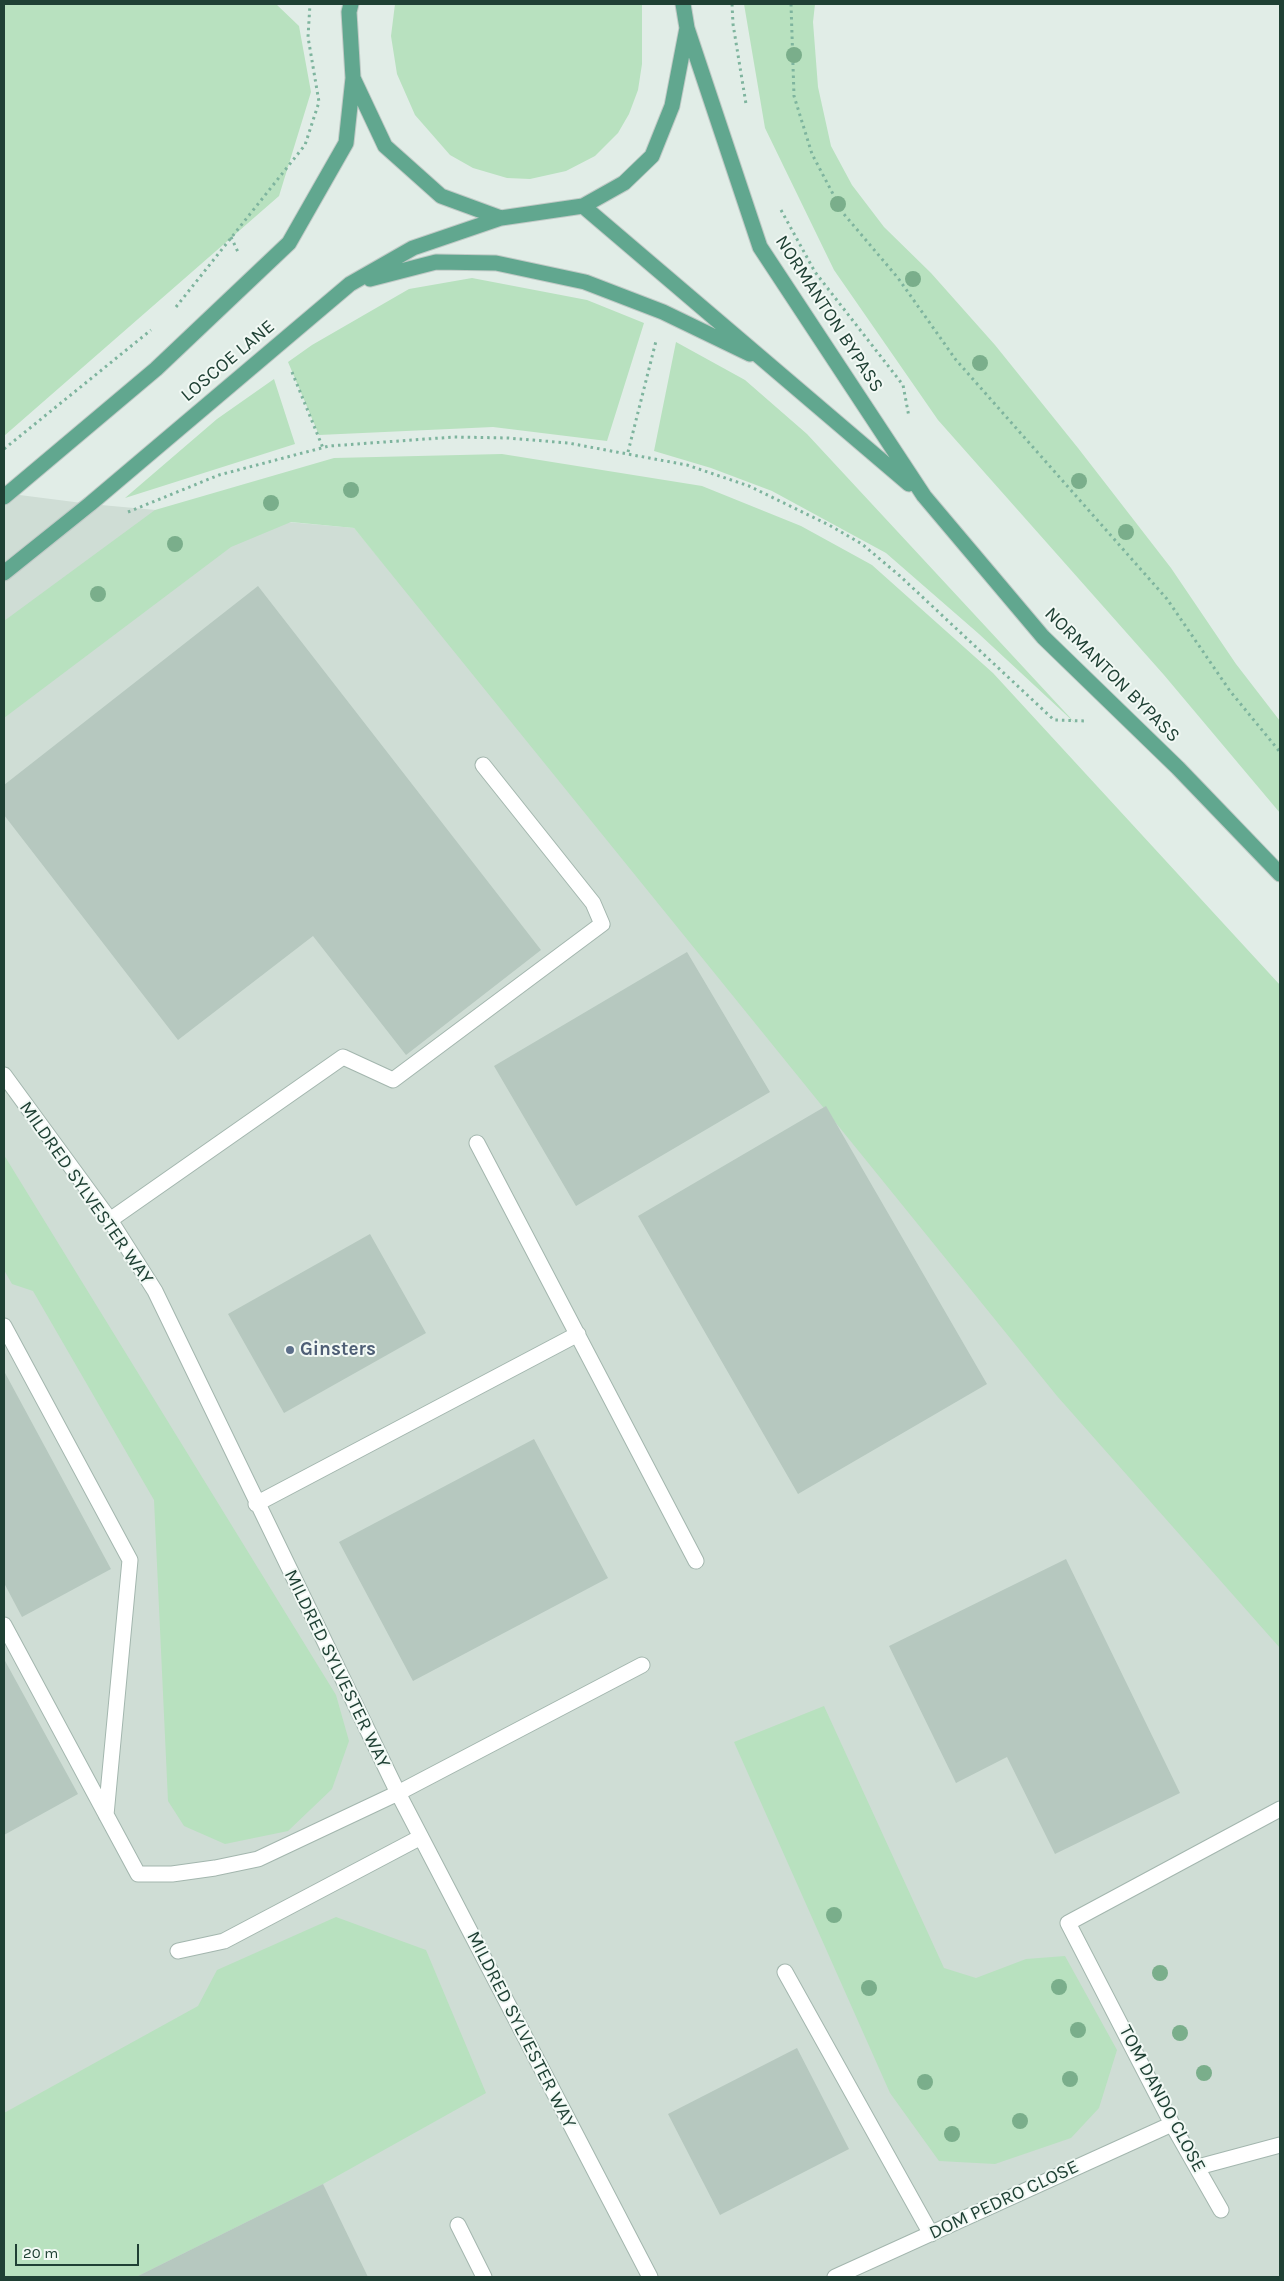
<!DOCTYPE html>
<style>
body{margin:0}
#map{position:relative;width:1284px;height:2281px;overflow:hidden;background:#e1ede7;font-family:Karla,sans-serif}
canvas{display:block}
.frame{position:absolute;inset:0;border:5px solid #1f4034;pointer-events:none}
.scale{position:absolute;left:15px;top:2244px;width:124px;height:22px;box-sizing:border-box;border:2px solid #1f4034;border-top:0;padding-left:6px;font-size:15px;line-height:18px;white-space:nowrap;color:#1f4034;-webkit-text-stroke:4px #f2f9f5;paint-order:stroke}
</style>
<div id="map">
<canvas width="1284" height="2281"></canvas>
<div class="frame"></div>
<div class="scale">20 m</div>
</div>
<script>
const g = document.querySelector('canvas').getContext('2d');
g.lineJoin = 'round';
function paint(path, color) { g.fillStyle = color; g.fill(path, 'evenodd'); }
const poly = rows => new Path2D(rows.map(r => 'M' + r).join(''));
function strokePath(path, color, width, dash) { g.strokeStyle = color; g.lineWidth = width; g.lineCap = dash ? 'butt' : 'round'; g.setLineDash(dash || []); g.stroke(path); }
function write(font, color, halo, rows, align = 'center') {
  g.font = font + ' Karla,sans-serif'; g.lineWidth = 4; g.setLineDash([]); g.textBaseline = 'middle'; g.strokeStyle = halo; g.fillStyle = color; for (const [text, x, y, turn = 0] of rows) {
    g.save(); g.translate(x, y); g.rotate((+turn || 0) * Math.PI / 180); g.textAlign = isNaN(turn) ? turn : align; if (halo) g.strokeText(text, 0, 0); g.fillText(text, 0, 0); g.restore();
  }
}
paint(poly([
 [4,493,90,504,354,528,1280,1632,1280,2277,4,2277]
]), '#cfddd5');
paint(poly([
 [4,4,276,4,299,26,311,92,279,196,4,436],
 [395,4,642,4,642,64,638,90,629,114,618,133,595,156,566,171,530,179,507,178,473,168,450,155,415,115,397,74,391,36],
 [744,4,815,4,813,22,818,87,831,146,852,185,884,227,931,273,995,345,1078,448,1171,568,1236,664,1280,721,1280,813,1164,675,938,420,834,270,765,128],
 [472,278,587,300,644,323,607,441,493,427,319,435,288,362,312,345,409,289],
 [676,342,745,380,807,434,1076,724,979,634,886,553,772,491,711,468,654,451],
 [274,379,295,444,125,498,217,419],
 [502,454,702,486,801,526,872,565,993,673,1280,985,1280,1648,1057,1396,354,528,291,522,231,547,4,718,4,621,155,510,334,458],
 [4,1155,336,1695,349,1741,332,1789,288,1831,225,1844,184,1826,168,1801,154,1500,33,1291,12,1284,4,1270],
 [824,1706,944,1968,976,1978,1026,1959,1065,1956,1117,2050,1099,2108,1071,2138,995,2164,939,2161,890,2093,734,1742],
 [336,1917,426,1950,486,2093,323,2184,136,2277,4,2277,4,2113,198,2006,217,1970]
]), '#b8e1bf');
paint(poly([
 [258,586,541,950,406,1055,313,936,178,1040,4,815,4,785],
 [687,952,770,1092,576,1206,494,1066],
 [826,1106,987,1384,798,1494,638,1216],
 [370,1234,426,1333,284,1413,228,1314],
 [4,1371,111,1569,22,1617,4,1583],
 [534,1439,608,1578,413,1681,339,1542],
 [1066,1559,1180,1793,1055,1854,1007,1757,956,1783,889,1646],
 [4,1659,78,1794,4,1835],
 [797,2048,849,2149,720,2215,668,2114],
 [323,2184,368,2277,136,2277]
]), '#b6c8bf');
const minor = poly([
 [4,1075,110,1220,155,1291,398,1793,650,2277],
 [477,1143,696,1561],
 [110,1220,343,1057,393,1080,602,924,593,903,483,765],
 [4,1326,130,1560,106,1815],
 [256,1504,578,1334],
 [4,1625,138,1874,172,1874,215,1868,258,1859,398,1793,642,1665],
 [178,1951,224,1941,421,1837],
 [785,1972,931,2234],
 [1198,2167,1280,2145],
 [1221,2210,1172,2124,1068,1923,1280,1809],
 [458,2225,484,2277],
 [835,2277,1172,2124]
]);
const major = poly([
 [351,4,349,12,353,78,385,146,441,196,501,218,583,206,624,183,652,156,672,106,687,28,683,4],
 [687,28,760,247,924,496,1043,637,1178,768,1280,874],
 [583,206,909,484],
 [370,279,436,262,496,263,585,282,663,312,750,354],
 [4,497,156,369,289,243,346,143,353,78],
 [4,573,90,504,350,284,413,248,501,218]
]);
strokePath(minor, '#a3b6ae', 17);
strokePath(major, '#c0cac6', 17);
strokePath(poly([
 [732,4,733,24,746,104],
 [791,4,794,96,812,154,843,213,898,278,956,360,1167,599,1230,691,1280,752],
 [781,210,815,272,903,385,909,417],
 [231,237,238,252],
 [176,307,305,145,319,102,308,37,310,4],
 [292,372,323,448],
 [4,449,151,330],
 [628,452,656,341],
 [128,512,219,475,329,446,454,437,508,438,568,443,687,465,749,486,829,525,862,544,900,576,1054,720,1087,721]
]), '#7eb49e', 3, [2.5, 4]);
strokePath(minor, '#fff', 15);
strokePath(major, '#61a78f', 15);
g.fillStyle = '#7aae8b';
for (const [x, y] of [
 [794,55],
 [838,204],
 [913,279],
 [980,363],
 [1079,481],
 [351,490],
 [271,503],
 [1126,532],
 [175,544],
 [98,594],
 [834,1915],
 [1160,1973],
 [1059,1987],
 [869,1988],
 [1078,2030],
 [1180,2033],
 [1204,2073],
 [1070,2079],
 [925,2082],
 [1020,2121],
 [952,2134]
]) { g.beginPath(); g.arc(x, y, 8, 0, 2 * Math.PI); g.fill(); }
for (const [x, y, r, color] of [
 [290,1350,5,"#5c6f8a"]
]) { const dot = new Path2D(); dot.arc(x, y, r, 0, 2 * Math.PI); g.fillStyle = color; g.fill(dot); strokePath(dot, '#f2f9f5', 2); }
write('19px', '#1f4034', '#f2f9f5', [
 ["NORMANTON BYPASS",829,314,57],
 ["LOSCOE LANE",228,361,-40],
 ["NORMANTON BYPASS",1112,675,45],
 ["MILDRED SYLVESTER WAY",86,1193,55],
 ["MILDRED SYLVESTER WAY",337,1669,64],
 ["MILDRED SYLVESTER WAY",521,2030,63],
 ["TOM DANDO CLOSE",1162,2099,62],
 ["DOM PEDRO CLOSE",1004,2200,-25]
]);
write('bold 19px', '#4e5e75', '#f2f9f5', [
 ["Ginsters",300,1350]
], 'left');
</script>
